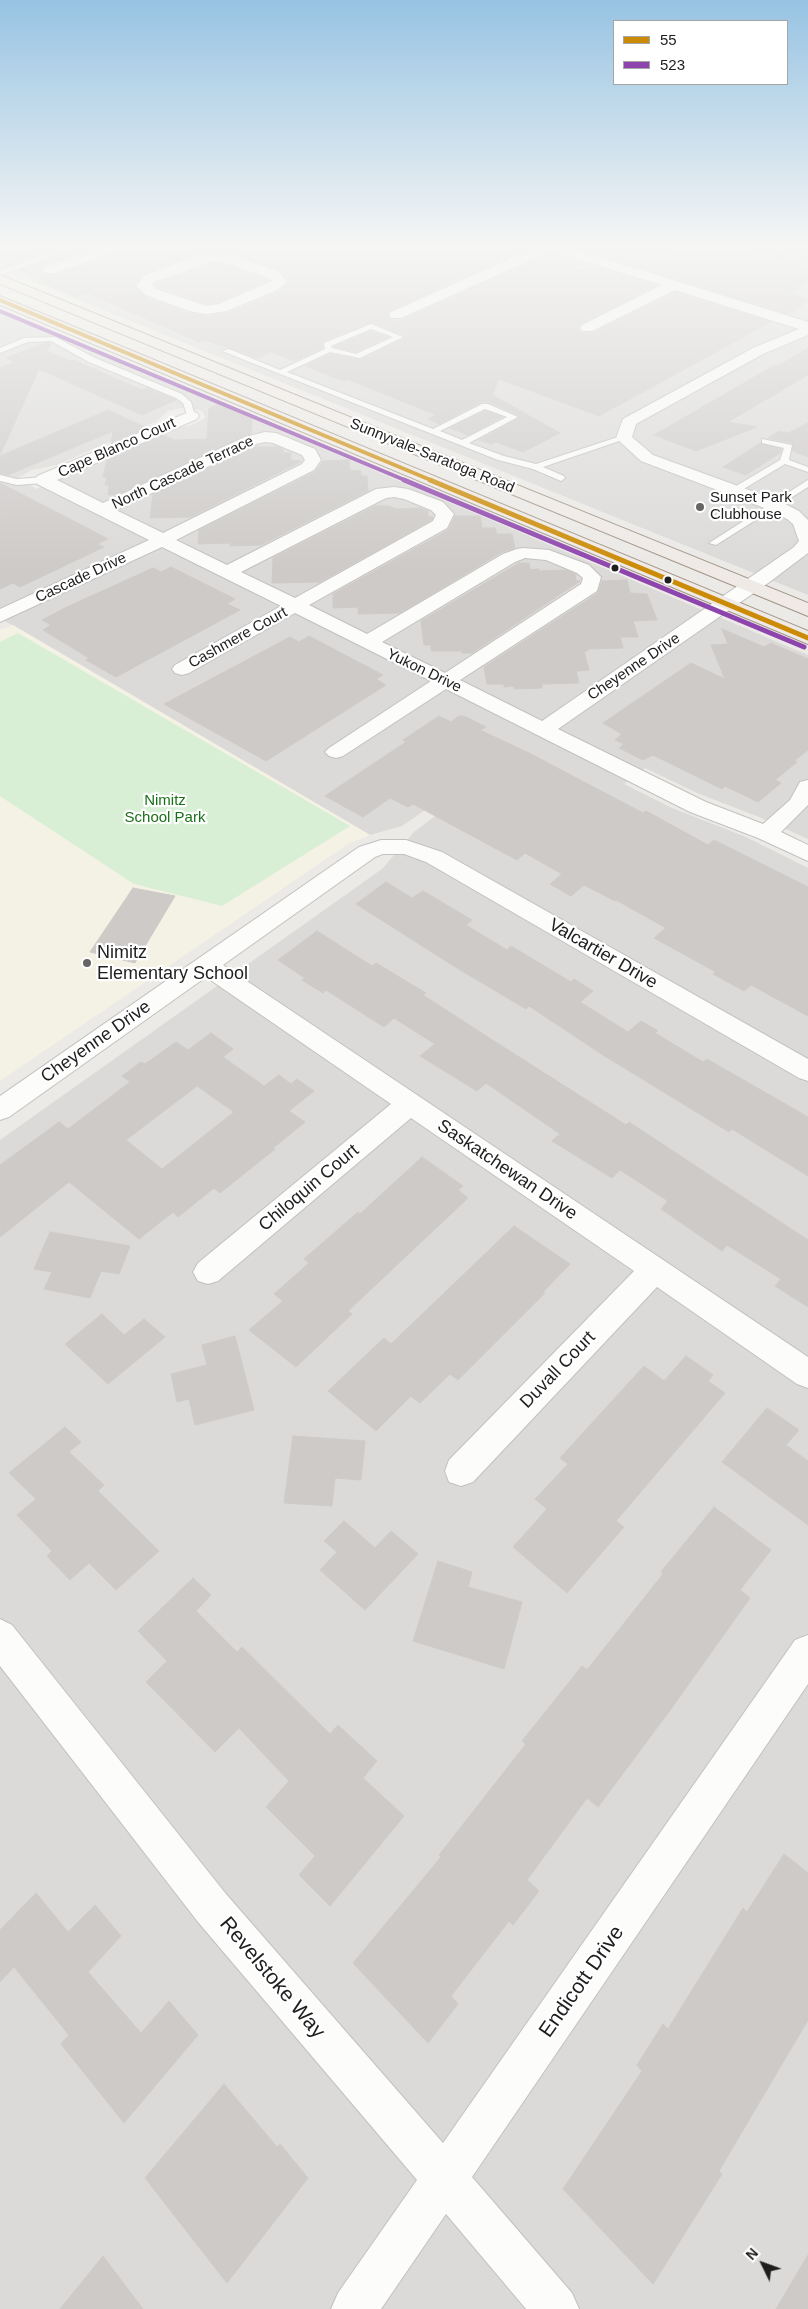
<!DOCTYPE html>
<style>
body{margin:0}
#map{position:relative;width:808px;height:2309px;overflow:hidden;background:#eceae7;font-family:Arial,sans-serif}
canvas{display:block}
.legend{position:absolute;left:613px;top:20px;width:175px;height:65px;box-sizing:border-box;background:#fff;border:1px solid #a5a5a5;margin:0;padding:6px 9px;list-style:none;font-size:15px;color:#1e1e1e}
.legend li{display:flex;align-items:center;gap:10px;height:25px}
.legend b{width:25px;border:1px solid #a5a5a5}
.north{position:absolute;left:738px;top:2239px;width:50px;height:50px;-webkit-text-stroke:4px #fff;paint-order:stroke;rotate:312deg;font-size:14px;font-weight:700;line-height:20px;text-align:center;color:#1e1e1e}
.north::after{content:'';display:block;margin:auto;width:18px;height:22px;background:#1e1e1e;clip-path:polygon(50% 0,100% 100%,50% 72%,0 100%)}
</style>
<div id="map">
<canvas width="808" height="2309"></canvas>
<ul class="legend">
<li><b style="height:6px;background:#cc8b06"></b>55</li>
<li><b style="height:6px;background:#8e44ad"></b>523</li>
</ul>
<div class="north">N</div>
</div>
<script>
const g = document.querySelector('canvas').getContext('2d');
g.lineJoin = 'round';
function paint(path, color) { g.fillStyle = color; g.fill(path, 'evenodd'); }
const poly = rows => new Path2D(rows.map(r => 'M' + r).join(''));
function strokePath(path, color, width, dash) { g.strokeStyle = color; g.lineWidth = width; g.lineCap = dash ? 'butt' : 'round'; g.setLineDash(dash || []); g.stroke(path); }
function write(font, color, halo, rows, align = 'center') {
  g.font = font + ' Arial,sans-serif'; g.lineWidth = 4.5; g.setLineDash([]); g.textBaseline = 'middle'; g.strokeStyle = halo; g.fillStyle = color; for (const [text, x, y, turn = 0] of rows) {
    g.save(); g.translate(x, y); g.rotate((+turn || 0) * Math.PI / 180); g.textAlign = isNaN(turn) ? turn : align; if (halo) g.strokeText(text, 0, 0); g.fillText(text, 0, 0); g.restore();
  }
}
paint(poly([
 [101,247,190,247,200,254,223,247,808,247,808,595,19,276],
 [0,311,808,655,808,839,759,817,697,793,645,768,624,784,672,808,746,837,808,868,808,2309,0,2309,0,1140,382,869,414,832,483,780,475,775,402,826,370,835,0,618],
 [181,408,199,410,203,412,205,418,192,425,173,428,36,489,18,478,32,470,57,465,157,421,168,411]
]), '#dbdad8');
paint(poly([
 [0,247,101,247,19,276,0,269]
]), '#eddfdf');
paint(poly([
 [13,625,370,835,348,844,0,1081,0,630]
]), '#f4f2e4');
paint(poly([
 [18,633,350,826,222,906,134,884,0,796,0,642]
]), '#d8efd5');
const building = poly([
 [0,247,62,247,8,266,0,263,0,247],
 [79,247,96,247,44,265,41,269,43,274,56,275,121,252,123,247,328,247,330,252,343,256,352,252,351,247,532,247,390,310,387,316,391,320,402,320,551,253,585,263,575,268,576,271,598,267,657,285,581,323,578,329,582,333,593,333,675,292,771,322,599,416,499,379,492,395,560,433,523,452,496,442,491,444,479,440,520,418,519,415,489,402,481,402,439,424,428,419,436,415,347,379,343,381,305,366,330,354,361,360,405,338,404,335,372,322,323,341,323,348,294,361,271,352,257,358,205,340,199,342,87,293,77,297,39,281,43,280,19,270,79,247],
 [213,251,235,254,280,270,289,282,278,292,228,313,206,316,188,313,145,297,134,286,143,274,195,254,213,251],
 [574,247,621,247,602,256,574,247],
 [722,247,731,252,743,250,752,256,777,265,795,261,808,268,808,282,788,293,808,299,808,302,787,314,625,263,722,247],
 [213,263,227,265,269,280,218,302,206,304,154,285,213,263],
 [371,331,388,337,356,352,334,347,371,331],
 [45,343,51,343,47,351,71,361,74,360,142,390,147,388,176,400,142,415,39,369,0,455,0,368,14,362,6,358,45,343],
 [808,348,808,375,728,422,757,427,696,451,654,435,775,365,778,366,808,348],
 [218,404,252,419,251,434,116,495,108,495,109,485,105,485,107,477,103,477,107,460,164,435,174,440,207,439,209,408,218,404],
 [108,410,147,428,111,443,113,431,8,475,0,473,0,456,108,410],
 [485,411,502,417,468,435,450,428,485,411],
 [808,423,808,457,793,451,792,443,768,438,779,431,788,433,808,423],
 [760,443,782,449,780,453,746,475,723,467,760,443],
 [253,447,278,447,283,449,283,453,291,453,291,460,302,461,191,517,150,518,153,494,253,447],
 [349,460,350,470,361,471,361,476,367,476,368,491,261,545,230,546,230,543,198,544,199,530,315,472,323,461,349,460],
 [0,483,70,519,108,539,97,544,104,547,20,587,13,583,0,589,0,483],
 [375,506,389,506,397,509,421,508,428,511,428,516,433,517,432,520,320,582,272,583,273,558,375,506],
 [455,516,480,516,482,528,495,528,497,534,512,534,515,548,502,552,400,613,358,614,358,607,333,608,333,594,448,530,455,516],
 [519,563,529,563,530,570,539,569,539,571,566,570,575,574,576,581,580,581,472,653,462,653,462,651,431,651,431,645,424,645,421,621,519,563],
 [171,567,235,599,227,604,240,610,116,677,86,660,89,658,43,630,51,625,42,620,69,606,153,568,161,572,171,567],
 [627,580,630,593,647,594,657,620,633,621,638,637,620,637,623,648,587,649,588,651,584,651,589,670,576,671,579,683,542,684,542,688,514,689,514,686,504,687,504,684,487,684,484,667,598,593,602,581,627,580],
 [722,629,764,647,771,643,808,659,808,750,794,761,797,762,775,780,781,783,758,802,725,786,722,789,653,755,643,760,619,748,624,744,615,740,622,734,603,723,691,663,725,679,711,645,728,644,722,629],
 [309,636,383,675,376,679,386,685,266,761,164,704,290,637,299,642,309,636],
 [439,716,451,722,459,716,464,716,486,727,480,730,531,754,643,813,646,811,708,845,714,840,808,887,808,1016,751,985,744,991,713,974,716,972,654,938,666,928,616,900,615,901,584,885,571,896,550,884,562,874,525,853,517,860,413,804,408,807,390,798,363,817,325,796,406,742,403,740,439,716],
 [386,882,412,898,423,891,472,920,466,925,507,950,511,946,571,982,574,979,593,991,580,1002,628,1032,641,1021,658,1031,655,1033,703,1062,707,1059,808,1117,808,1176,732,1129,729,1132,603,1055,529,1006,526,1009,457,968,356,904,386,882],
 [133,888,175,896,135,963,90,952,133,888],
 [317,931,372,966,376,963,426,993,423,995,483,1034,626,1125,629,1122,808,1240,808,1307,775,1286,781,1279,727,1245,722,1251,661,1209,668,1201,620,1170,612,1178,552,1141,560,1134,486,1083,477,1091,420,1056,435,1044,394,1018,384,1027,326,990,323,993,302,980,305,978,278,960,317,931],
 [211,1033,233,1049,223,1057,264,1086,279,1075,291,1084,297,1079,314,1091,289,1111,305,1122,273,1148,275,1149,220,1193,214,1188,178,1217,173,1212,139,1239,69,1182,0,1237,0,1165,59,1122,68,1129,130,1082,122,1076,141,1062,145,1064,176,1042,188,1050,211,1033],
 [197,1086,234,1112,162,1169,126,1140,197,1086],
 [422,1157,463,1186,458,1190,468,1198,348,1311,352,1314,296,1367,249,1330,283,1301,274,1294,309,1263,304,1259,358,1212,360,1214,422,1157],
 [514,1226,570,1264,543,1292,545,1293,458,1380,450,1374,420,1403,411,1396,376,1431,328,1391,384,1338,391,1344,514,1226],
 [50,1232,130,1246,119,1274,101,1271,90,1298,44,1289,52,1272,34,1269,50,1232],
 [102,1314,124,1335,144,1319,165,1337,108,1384,65,1344,102,1314],
 [235,1336,254,1410,195,1425,189,1399,177,1402,171,1374,207,1365,202,1345,235,1336],
 [686,1356,713,1375,708,1381,725,1393,616,1521,624,1527,567,1593,513,1547,547,1509,535,1499,568,1464,560,1458,644,1366,664,1381,686,1356],
 [767,1408,799,1430,786,1445,808,1461,808,1525,722,1462,767,1408],
 [65,1427,81,1442,69,1452,104,1485,98,1491,159,1551,116,1590,89,1563,70,1580,47,1556,52,1551,17,1515,36,1499,9,1473,65,1427],
 [293,1436,365,1441,361,1480,335,1478,332,1506,284,1503,293,1436],
 [714,1507,771,1550,740,1590,750,1598,671,1709,598,1807,587,1798,527,1880,539,1891,513,1925,509,1921,451,1996,458,2004,428,2043,353,1963,441,1857,439,1855,526,1744,522,1741,582,1666,587,1670,663,1574,661,1572,714,1507],
 [344,1521,375,1548,391,1531,418,1554,365,1610,320,1570,337,1552,324,1541,344,1521],
 [438,1561,472,1572,468,1587,522,1602,504,1669,413,1641,438,1561],
 [193,1578,211,1595,196,1611,237,1652,242,1647,330,1734,338,1725,377,1761,363,1778,404,1816,330,1906,299,1875,315,1856,266,1807,289,1781,239,1728,215,1752,146,1682,167,1661,138,1631,193,1578],
 [784,1854,808,1873,808,2020,719,2171,722,2174,653,2284,563,2189,642,2071,637,2065,663,2024,668,2029,743,1908,747,1912,784,1854],
 [36,1893,68,1932,95,1905,121,1936,88,1972,141,2033,169,2001,198,2035,124,2123,61,2044,69,2035,14,1967,0,1982,0,1930,36,1893],
 [224,2084,277,2147,280,2144,308,2178,227,2283,145,2178,224,2084],
 [808,2255,808,2309,776,2309,808,2255],
 [103,2256,143,2309,60,2309,103,2256]
]);
paint(building, '#cdcac8');
strokePath(building, '#cfcbc9', 1);
const service = poly([
 [68,247,77,247,0,275,0,271,68,247],
 [371,324,403,337,360,358,330,352,287,372,433,429,482,404,488,404,518,417,469,443,504,456,536,464,621,436,628,438,543,467,564,476,565,478,561,481,533,469,498,460,222,351,229,349,280,370,325,349,324,343,371,324],
 [371,329,393,337,356,354,332,348,331,346,371,329],
 [485,409,507,417,462,440,440,431,485,409],
 [55,337,95,358,182,394,191,402,195,416,188,418,183,403,176,398,89,362,51,341,28,342,0,353,0,348,24,338,55,337],
 [762,439,792,445,789,460,808,467,808,472,785,464,737,493,731,493,731,489,780,460,784,448,762,443,762,439],
 [0,475,17,479,43,477,47,480,43,483,17,485,0,481,0,475],
 [808,480,808,487,716,545,709,543,808,480]
]);
const minor = poly([
 [102,247,121,247,120,250,55,273,45,273,43,270,45,267,102,247],
 [330,247,348,247,351,250,344,254,331,250,330,247],
 [537,247,567,247,808,322,808,335,763,354,636,424,632,437,653,455,779,501,799,511,808,520,808,553,771,581,558,729,706,802,763,824,790,800,800,782,808,780,808,805,781,832,808,845,808,861,758,838,690,812,446,689,343,756,336,758,329,756,325,752,329,748,431,681,295,613,189,673,182,675,175,673,172,669,175,665,281,606,162,547,0,622,0,609,149,540,37,484,35,480,37,476,191,411,197,413,199,416,197,419,57,480,103,503,245,437,265,432,276,433,315,449,321,460,314,470,176,540,227,565,376,489,394,487,408,489,443,502,454,514,447,528,309,605,367,634,503,554,517,549,523,548,549,550,589,565,601,577,597,591,460,680,542,721,794,547,799,541,793,524,787,519,767,509,641,461,616,438,623,419,753,348,799,329,675,290,592,331,582,331,580,328,582,325,662,285,551,251,401,318,391,318,389,315,391,312,537,247],
 [265,442,273,443,302,455,305,460,302,464,163,533,116,510,256,444,265,442],
 [394,497,404,499,431,510,436,515,433,521,295,598,241,572,386,498,394,497],
 [525,558,546,560,577,573,583,578,581,584,445,673,382,642,515,562,525,558],
 [778,247,793,247,783,253,778,252,778,247],
 [213,253,234,256,279,272,287,282,277,290,227,311,206,314,189,311,146,295,136,286,144,276,196,256,213,253],
 [213,261,227,263,269,278,272,281,219,304,206,306,156,289,151,285,154,282,213,261],
 [381,840,406,840,442,852,808,1059,808,1081,799,1078,426,862,404,854,383,854,375,857,223,965,808,1357,808,1388,797,1384,657,1287,473,1482,461,1486,449,1482,445,1471,449,1460,634,1271,411,1118,218,1281,208,1284,198,1281,193,1272,198,1263,391,1104,206,977,9,1117,0,1120,0,1096,359,847,381,840],
 [0,1619,12,1625,226,1894,443,2143,795,1640,808,1635,808,1684,472,2177,572,2293,579,2309,526,2309,446,2214,381,2309,331,2309,338,2293,417,2180,198,1922,0,1666,0,1619]
]);
const primary = poly([
 [0,275,808,603,808,616,0,284,0,275],
 [0,296,808,631,808,644,0,305,0,296]
]);
strokePath(service, '#c2c1bf', 2);
strokePath(minor, '#c2c1bf', 2);
strokePath(primary, '#a09486', 2);
paint(service, '#fcfcfb');
paint(minor, '#fcfcfb');
paint(primary, '#efeae6');
strokePath(poly([
 [0,300,433,481]
]), '#cc8b06', 4);
strokePath(poly([
 [430,480,808,638]
]), '#cc8b06', 5);
strokePath(poly([
 [0,311,407,481]
]), '#8e44ad', 4);
strokePath(poly([
 [404,480,804,647]
]), '#8e44ad', 5);
const sky = g.createLinearGradient(0, 0, 0, 570);
sky.addColorStop(0, '#97c3e3');
sky.addColorStop(0.43, '#f6f6f4');
sky.addColorStop(1, '#f6f6f400');
g.fillStyle = sky;
g.fillRect(0, 0, 808, 570);
for (const [x, y, r, color] of [
 [700,507,5,"#666564"],
 [615,568,4.5,"#1e1e1e"],
 [668,580,4.5,"#1e1e1e"],
 [87,963,5,"#666564"]
]) { const dot = new Path2D(); dot.arc(x, y, r, 0, 2 * Math.PI); g.fillStyle = color; g.fill(dot); strokePath(dot, '#fff', 2); }
write('15px', '#1e1e1e', '#fff', [
 ["Cape Blanco Court",117,448,-24],
 ["Sunnyvale-Saratoga Road",432,456,22],
 ["North Cascade Terrace",183,473,-25],
 ["Cascade Drive",81,578,-25],
 ["Cashmere Court",238,638,-29],
 ["Cheyenne Drive",634,667,-34],
 ["Yukon Drive",424,671,26]
]);
write('15px', '#1e1e1e', '#fff', [
 ["Sunset Park",710,498],
 ["Clubhouse",710,515]
], 'left');
write('15px', '#1a7118', '#fff', [
 ["Nimitz",165,801],
 ["School Park",165,818]
]);
write('18px', '#1e1e1e', '#fff', [
 ["Nimitz",97,953],
 ["Elementary School",97,974]
], 'left');
write('18px', '#1e1e1e', '#fff', [
 ["Valcartier Drive",603,954,30],
 ["Cheyenne Drive",96,1042,-35],
 ["Saskatchewan Drive",507,1170,34],
 ["Chiloquin Court",309,1188,-40],
 ["Duvall Court",558,1370,-46]
]);
write('21px', '#1e1e1e', '#fff', [
 ["Revelstoke Way",272,1978,50],
 ["Endicott Drive",582,1982,-55]
]);
</script>
